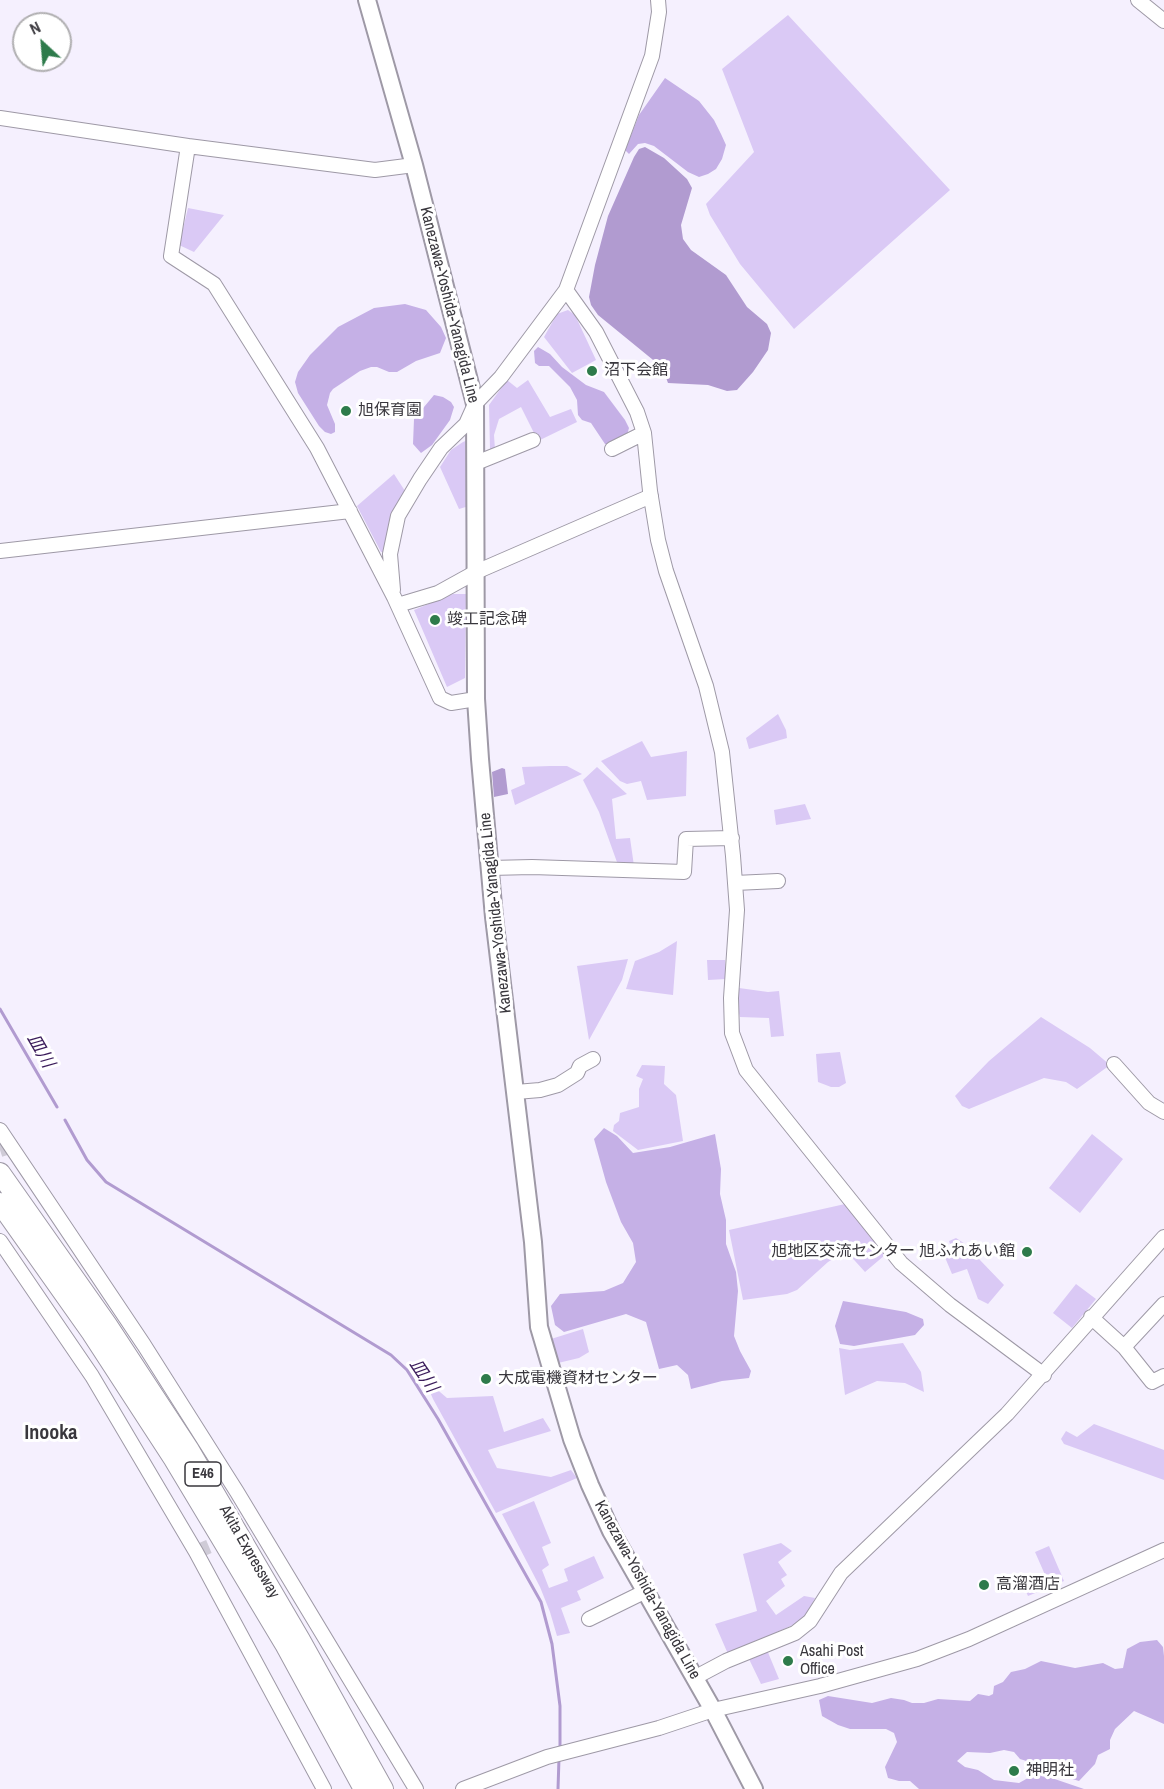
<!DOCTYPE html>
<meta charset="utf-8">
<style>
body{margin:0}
#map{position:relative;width:1164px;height:1789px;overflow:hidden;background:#f5f0fe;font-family:"Archivo Narrow",sans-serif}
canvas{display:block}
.north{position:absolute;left:12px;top:12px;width:60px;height:60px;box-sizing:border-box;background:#fff;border:2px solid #b0afb1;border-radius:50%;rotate:334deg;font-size:16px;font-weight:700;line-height:24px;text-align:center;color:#39373d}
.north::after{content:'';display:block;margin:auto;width:21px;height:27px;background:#2e7b4b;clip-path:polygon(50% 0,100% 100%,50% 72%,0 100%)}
</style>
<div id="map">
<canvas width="1164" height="1789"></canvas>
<div class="north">N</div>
</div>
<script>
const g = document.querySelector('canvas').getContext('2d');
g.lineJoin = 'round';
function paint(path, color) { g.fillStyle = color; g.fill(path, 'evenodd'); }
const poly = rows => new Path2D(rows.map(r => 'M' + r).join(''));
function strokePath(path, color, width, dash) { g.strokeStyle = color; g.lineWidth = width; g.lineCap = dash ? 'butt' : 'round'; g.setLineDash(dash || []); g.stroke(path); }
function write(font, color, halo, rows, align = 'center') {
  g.font = font + ' "Archivo Narrow","Noto Sans JP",sans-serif'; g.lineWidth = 6; g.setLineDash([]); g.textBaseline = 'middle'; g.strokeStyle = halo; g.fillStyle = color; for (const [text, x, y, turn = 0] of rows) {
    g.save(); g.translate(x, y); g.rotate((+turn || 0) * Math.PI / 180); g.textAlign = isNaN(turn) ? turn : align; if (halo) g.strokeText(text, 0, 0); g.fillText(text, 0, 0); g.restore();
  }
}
paint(poly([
 [788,15,950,190,794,329,740,264,710,215,706,204,754,152,722,69],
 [188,208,224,215,194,252,179,245],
 [568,310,575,315,596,360,572,373,544,337,557,314],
 [507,380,517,388,528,380,550,417,571,409,577,422,538,441,521,407,499,419,494,435,495,450,490,450,489,405],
 [468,440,469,506,459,509,440,467,451,450,463,442],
 [394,474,405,491,384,552,381,552,357,506],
 [453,594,466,594,465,678,447,687,414,610],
 [778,714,786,730,787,738,749,749,746,738],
 [642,741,651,757,687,751,686,796,647,800,641,781,627,784,620,781,601,761],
 [550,766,567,766,582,774,515,805,511,790,525,784,522,767],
 [597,767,627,794,612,799,616,839,630,838,634,866,618,865,599,812,583,780],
 [805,804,811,819,776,825,774,810],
 [677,941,673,995,626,989,635,961,659,952],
 [628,959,622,980,589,1040,577,966],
 [707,960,725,960,726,979,708,980],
 [739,988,768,992,779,991,784,1036,771,1037,769,1018,740,1017,737,1005],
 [1041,1017,1090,1048,1110,1065,1077,1089,1066,1082,1044,1078,969,1109,962,1106,955,1096,989,1061],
 [840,1052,846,1083,839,1087,831,1087,818,1082,816,1054],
 [642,1065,665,1066,664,1084,676,1095,683,1141,638,1150,613,1131,614,1125,619,1121,620,1113,639,1107,639,1089,643,1079,636,1076],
 [1092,1134,1123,1159,1080,1213,1049,1188],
 [845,1204,885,1255,865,1272,846,1251,828,1262,797,1290,787,1294,743,1300,729,1230],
 [956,1238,982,1255,979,1259,1004,1285,988,1304,978,1299,967,1269,952,1274,944,1255,953,1253,949,1241],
 [1076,1284,1096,1299,1072,1328,1053,1313],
 [583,1329,589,1352,579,1358,558,1363,551,1339],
 [903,1343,921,1372,924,1392,905,1383,877,1381,845,1395,839,1348,850,1350],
 [433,1386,447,1398,493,1396,504,1432,543,1418,551,1431,488,1450,497,1468,551,1477,571,1470,577,1478,496,1513,433,1399,430,1392],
 [1094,1424,1164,1450,1164,1480,1064,1444,1061,1439,1066,1431,1077,1437],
 [534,1501,551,1543,542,1547,549,1565,542,1570,549,1588,568,1581,564,1569,594,1556,604,1578,577,1591,581,1600,561,1608,570,1633,557,1636,550,1612,540,1587,502,1514],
 [781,1543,792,1551,778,1562,787,1575,781,1579,785,1586,766,1601,776,1615,804,1596,815,1598,807,1614,795,1624,728,1654,715,1624,757,1611,743,1554],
 [1049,1546,1064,1581,1028,1596,1024,1587,1046,1577,1035,1552],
 [767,1650,779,1679,761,1684,748,1657]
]), '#dac9f5');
paint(poly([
 [665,78,699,101,714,120,721,134,726,145,722,159,716,169,708,174,699,177,688,172,654,146,645,143,638,144,629,154,625,150,639,115],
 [405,304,426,310,441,327,446,338,440,353,416,361,397,372,389,372,377,367,371,367,360,371,333,389,330,393,327,405,335,424,335,432,331,434,325,432,319,426,298,393,295,382,298,372,310,355,338,327,374,308],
 [538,347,550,354,562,367,586,385,604,392,625,420,629,428,627,435,612,444,605,444,591,423,582,420,578,415,577,400,570,387,549,366,539,366,535,363,534,351],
 [434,395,443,397,451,402,454,407,450,420,432,445,421,453,413,444,414,419],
 [604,1128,617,1136,633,1153,670,1147,715,1134,721,1169,720,1194,726,1220,726,1244,736,1272,738,1291,734,1336,740,1351,751,1371,749,1378,722,1381,691,1389,688,1375,677,1365,659,1369,646,1322,626,1314,564,1332,555,1325,551,1306,560,1294,604,1291,623,1283,636,1262,633,1243,621,1222,606,1182,594,1139],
 [843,1301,906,1312,923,1319,924,1325,915,1335,854,1346,840,1344,835,1326],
 [1157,1640,1163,1647,1164,1656,1164,1724,1134,1711,1115,1729,1110,1740,1110,1749,1098,1755,1095,1764,1079,1781,1066,1777,1058,1771,1020,1759,1014,1752,1004,1750,990,1753,967,1752,957,1761,965,1767,978,1770,994,1780,1019,1783,1037,1773,1084,1789,919,1789,910,1781,899,1781,888,1778,885,1767,897,1742,894,1733,886,1729,850,1729,838,1725,822,1716,819,1700,828,1696,872,1703,891,1698,904,1700,912,1703,924,1703,938,1699,970,1701,978,1694,989,1696,993,1694,994,1686,1003,1682,1011,1672,1025,1669,1041,1661,1075,1668,1103,1663,1115,1669,1123,1668,1127,1649,1140,1642]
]), '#c5b0e6');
paint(poly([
 [645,147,664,158,687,179,692,188,681,225,683,239,691,250,726,275,747,307,767,324,771,333,768,350,753,372,737,390,727,391,708,385,668,383,664,372,658,364,598,315,591,305,589,297,595,265,608,216,634,157,639,149],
 [502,768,505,769,508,794,494,797,492,772]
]), '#b19bd0');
strokePath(poly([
 [0,1009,57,1107],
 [65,1120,87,1160,106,1182,391,1355,407,1370,438,1419,541,1602,552,1644,560,1706,560,1748],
 [558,1789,559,1758]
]), '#b19bd0', 3);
strokePath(poly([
 [0,1150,12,1146],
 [196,1552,257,1526]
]), '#cfcbd7', 14, [14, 7]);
const minor = poly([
 [1138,0,1164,21],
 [0,118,188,146,375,170,414,165],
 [188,146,171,256,214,284,317,448,394,597,440,698,451,703,476,699],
 [566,290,596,332,637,412,644,433,650,491,658,540,666,571,706,686,722,752,733,856,737,910,731,998,732,1033,746,1070,901,1263,950,1305,1044,1375],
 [612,449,644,433],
 [476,463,533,440],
 [0,551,350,511],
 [393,590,390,554,398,516,420,479,441,448,466,424,475,404,501,377,566,290,652,56,659,12,658,0],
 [398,605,438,593,476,572,651,496],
 [490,868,532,867,684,872,686,839,732,838],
 [735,883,778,881],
 [1114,1064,1149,1103,1164,1112],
 [516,1092,540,1090,558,1085,577,1073,580,1066,593,1059],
 [0,1130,144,1345,237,1492,416,1789],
 [0,1241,92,1376,196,1552,324,1789],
 [1091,1317,1124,1347,1152,1382,1164,1376],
 [1124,1347,1164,1304],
 [589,1619,644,1592],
 [694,1678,726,1661,795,1633,810,1621,841,1573,1007,1414,1164,1237],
 [463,1789,547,1757,659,1728,713,1710,820,1686,917,1659,969,1639,1164,1550]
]);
const major = poly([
 [367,0,414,165,475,404,476,699,480,759,494,917,533,1242,539,1327,572,1439,590,1485,611,1531,713,1710,754,1789]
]);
const highway = poly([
 [0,1173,107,1325,189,1450,300,1640,383,1789],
 [0,1203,92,1333,174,1459,285,1644,364,1789]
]);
strokePath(minor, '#9e99a6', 16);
strokePath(major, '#9e99a6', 20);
strokePath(highway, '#9e99a6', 22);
strokePath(minor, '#fff', 14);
strokePath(major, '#fff', 16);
strokePath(highway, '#fff', 20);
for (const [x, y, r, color] of [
 [592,371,6,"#2e7b4b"],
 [346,411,6,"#2e7b4b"],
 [435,620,6,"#2e7b4b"],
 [1027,1252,6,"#2e7b4b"],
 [486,1379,6,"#2e7b4b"],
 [984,1585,6,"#2e7b4b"],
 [788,1661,6,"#2e7b4b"],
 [1014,1771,6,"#2e7b4b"]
]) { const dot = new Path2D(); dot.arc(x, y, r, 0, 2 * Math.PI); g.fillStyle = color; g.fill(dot); strokePath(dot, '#fff', 2); }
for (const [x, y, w] of [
 [203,1474,36]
]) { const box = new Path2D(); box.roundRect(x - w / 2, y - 12, w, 24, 4.5); g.fillStyle = '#fff'; g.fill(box); strokePath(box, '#39373d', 1.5); }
write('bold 15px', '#39373d', null, [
 ["E46",203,1474]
]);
write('16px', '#39373d', '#fff', [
 ["Kanezawa-Yoshida-Yanagida Line",449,305,76],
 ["Kanezawa-Yoshida-Yanagida Line",496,913,-96],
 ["Akita Expressway",249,1552,60],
 ["Kanezawa-Yoshida-Yanagida Line",647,1590,61]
]);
write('16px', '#39373d', '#fff', [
 ["沼下会館",604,371],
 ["旭保育園",358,411],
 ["竣工記念碑",447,620],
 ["旭地区交流センター 旭ふれあい館",1015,1252,"right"],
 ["大成電機資材センター",498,1379],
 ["高溜酒店",996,1585],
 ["Asahi Post",800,1652],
 ["Office",800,1670],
 ["神明社",1026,1771]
], 'left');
write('italic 18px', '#3a1b5a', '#fff', [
 ["皿川",40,1051,60],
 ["皿川",423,1376,56]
]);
write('bold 20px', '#39373d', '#fff', [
 ["Inooka",51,1434]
]);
</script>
